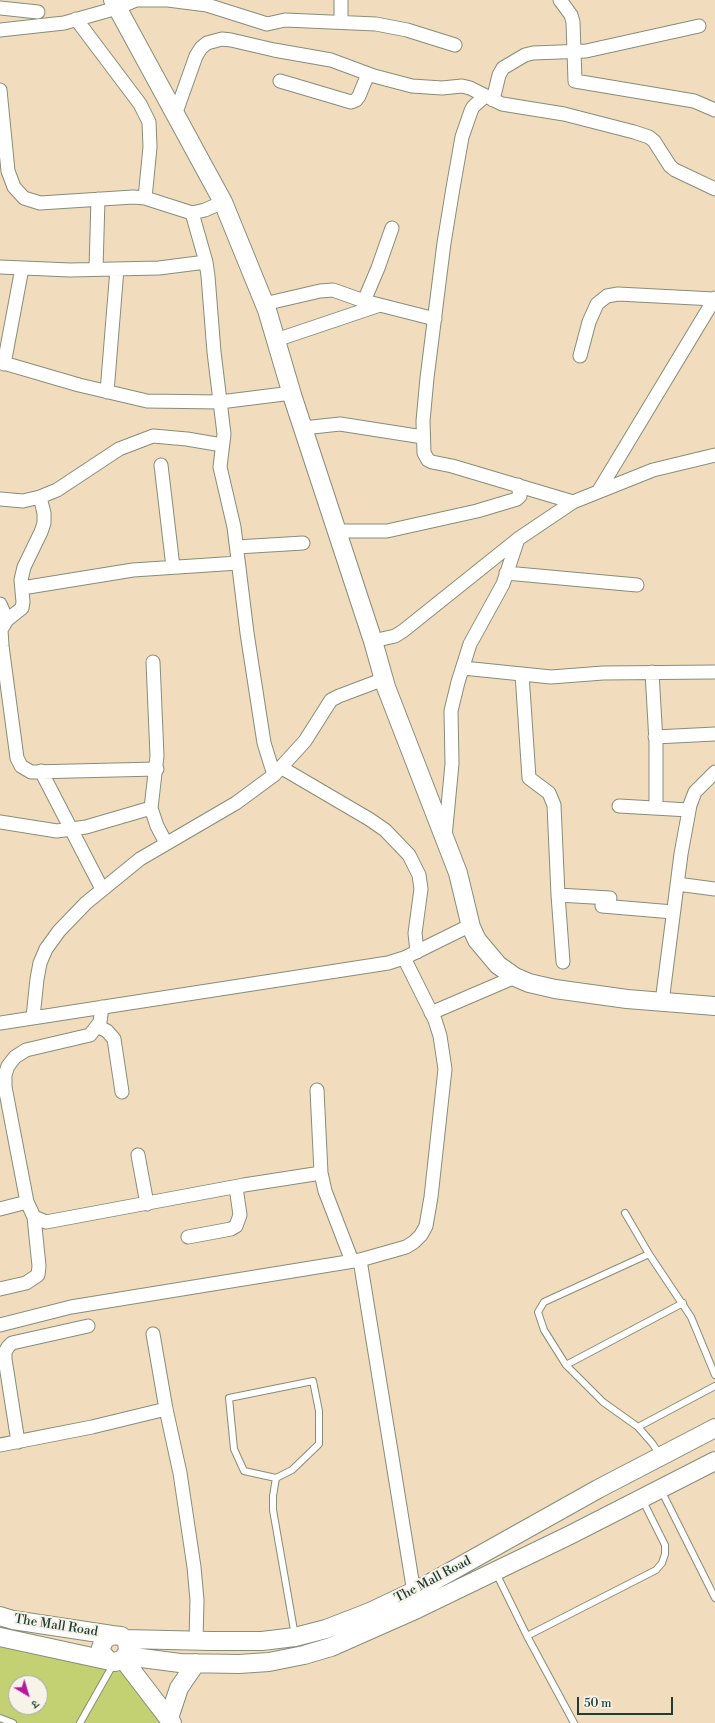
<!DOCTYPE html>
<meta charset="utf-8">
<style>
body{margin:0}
#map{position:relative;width:715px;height:1723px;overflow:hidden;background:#f1ddbd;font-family:"Libre Bodoni","Noto Serif Devanagari",serif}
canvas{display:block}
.north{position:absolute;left:8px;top:1675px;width:40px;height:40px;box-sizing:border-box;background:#f7f3e8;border:1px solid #a1aaa0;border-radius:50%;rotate:142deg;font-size:11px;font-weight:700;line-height:16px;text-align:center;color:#1f3d34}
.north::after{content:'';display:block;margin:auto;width:14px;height:18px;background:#b5179e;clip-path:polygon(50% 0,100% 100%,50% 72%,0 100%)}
.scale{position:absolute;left:577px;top:1697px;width:96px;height:18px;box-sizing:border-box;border:2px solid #1f3d34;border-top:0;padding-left:5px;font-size:12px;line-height:14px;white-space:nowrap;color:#1f3d34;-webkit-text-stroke:3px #f7f3e8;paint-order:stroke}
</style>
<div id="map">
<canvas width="715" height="1723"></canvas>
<div class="north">उ</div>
<div class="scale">50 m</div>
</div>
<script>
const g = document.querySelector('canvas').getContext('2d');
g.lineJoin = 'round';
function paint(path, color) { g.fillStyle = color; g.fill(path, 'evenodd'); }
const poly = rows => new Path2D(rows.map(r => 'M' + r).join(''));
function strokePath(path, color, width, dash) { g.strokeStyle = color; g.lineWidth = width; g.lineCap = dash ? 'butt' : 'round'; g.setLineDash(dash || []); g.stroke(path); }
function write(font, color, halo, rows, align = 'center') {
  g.font = font + ' "Libre Bodoni",serif'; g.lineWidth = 4; g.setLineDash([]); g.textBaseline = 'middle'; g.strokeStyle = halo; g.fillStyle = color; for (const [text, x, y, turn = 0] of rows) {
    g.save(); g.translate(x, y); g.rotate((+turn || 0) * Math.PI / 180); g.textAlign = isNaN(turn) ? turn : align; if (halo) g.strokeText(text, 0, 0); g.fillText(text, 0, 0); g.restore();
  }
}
paint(poly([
 [0,1633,118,1663,170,1723,0,1723],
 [16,1683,40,1683,40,1707,16,1707]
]), '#c3d173');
const lane = poly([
 [625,1213,649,1254,691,1317,715,1375],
 [649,1254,544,1302,538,1312,544,1330,566,1365,603,1402,638,1427,652,1443,660,1455],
 [566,1365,683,1303],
 [638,1427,715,1386],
 [276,1478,244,1471,234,1449,229,1398,313,1381,319,1411,319,1444,292,1470,276,1478,273,1496,273,1510,295,1636],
 [661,1490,715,1598],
 [496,1573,527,1636,574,1723],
 [527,1636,656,1570,662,1563,665,1554,665,1545,642,1499],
 [0,1718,13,1723],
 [80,1723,114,1663]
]);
const street = poly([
 [135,0,168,0,207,5,267,24,285,20,376,24,407,30,455,45],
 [341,0,341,22],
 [560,0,571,15,573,22,575,81,694,101,715,110],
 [0,8,38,12],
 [76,19,140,104,149,122,150,147,145,198],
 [0,30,64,23,117,8,136,0],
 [280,81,351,102,356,100,359,96,368,74],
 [0,90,8,171,14,187,24,198,40,203,133,197,145,198,192,213,205,210,223,202],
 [485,96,473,107,471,111,462,137,453,188,444,243,427,378,423,421,424,453,428,460,432,462,452,466,573,502],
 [493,100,499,75,503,68,525,55,533,53,586,51,699,26],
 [175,115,196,56,201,48,207,43,222,39,231,40,274,50,331,60,374,76,412,86,442,88,462,86,470,88,502,104,564,114,634,132,649,137,654,141,670,166,675,170,715,189],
 [192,213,206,262,208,276,214,352,224,434,220,467,234,527,247,633,264,743,274,775],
 [0,267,70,270,159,268,206,262],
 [96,269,98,199],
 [364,301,378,268,392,228],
 [264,304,320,291,333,290,364,301,435,319],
 [276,340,380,305],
 [580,356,589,322,597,304,607,296,618,294,714,299],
 [0,362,79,385,147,401,220,402,292,393],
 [4,364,22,268],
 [107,392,117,269],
 [303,428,340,424,423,437],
 [161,465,173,567],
 [598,492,715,298],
 [40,497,44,513,44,523,41,532,24,567,21,580,23,602,22,608,7,620,1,630,2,646,17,758,21,766,31,772,157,769],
 [0,499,23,501,40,497,57,490,119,449,153,436,187,439,222,445],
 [337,531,387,531,477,511,517,499,520,496,518,485],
 [237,547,303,543],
 [506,573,637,585],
 [22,588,133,570,238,563],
 [0,604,7,620],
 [373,641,395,636,403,631,518,539],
 [153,662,157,756,151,808,157,826,166,843],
 [463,668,551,677,603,673,715,672],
 [652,672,656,742,656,808],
 [522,674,529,778,549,793,554,805,558,895,563,962],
 [655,737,715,734],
 [282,768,369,819,385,830,409,855,419,875,421,889,415,933,417,952],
 [41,771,102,889],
 [619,806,689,810],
 [0,822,57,831,86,827,151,808],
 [445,837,452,764,451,711,458,682,470,644,503,584,518,539,573,502,653,470,715,455],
 [677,884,715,889],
 [558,895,610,898],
 [602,906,673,912],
 [662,1002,681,854,690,805,695,792,715,772],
 [102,1007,100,1022,90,1035,26,1050,15,1057,8,1066,5,1075,5,1087,27,1202,34,1217,46,1222,244,1185,321,1173],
 [431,1013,515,977],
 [33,1017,37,979,40,963,46,949,59,931,86,903,140,859,236,803,274,775,305,741,331,700,339,696,384,679],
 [0,1023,388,963,404,958,471,925],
 [97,1026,107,1031,114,1039,122,1092],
 [317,1090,321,1173,325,1191,352,1261],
 [138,1155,147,1204],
 [0,1209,27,1202],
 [188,1237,231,1229,236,1226,240,1215,236,1187],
 [360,1260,415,1599],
 [0,1289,26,1283,38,1275,39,1266,34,1217],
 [0,1325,71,1307,360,1260,406,1247,414,1242,421,1235,426,1226,431,1197,445,1069,440,1036,435,1020,404,958],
 [153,1334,166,1409,180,1473,194,1567,197,1600,196,1641],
 [18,1442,5,1359,5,1352,8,1347,12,1343,88,1326],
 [0,1445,92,1427,166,1409]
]);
const secondary = poly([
 [113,0,223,202,267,310,293,398,373,641,386,687,458,873,471,927,477,940,498,965,515,977,529,983,555,989,627,999,715,1006],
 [0,1616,13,1620,112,1635],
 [0,1637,115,1662,123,1659,128,1651,127,1642,125,1639,121,1636,112,1635,104,1640,101,1648,102,1653,107,1659],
 [125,1639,211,1641,262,1641,295,1637,326,1629,370,1612,423,1587,598,1489,715,1428],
 [126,1656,180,1663,239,1664,269,1662,304,1655,331,1647,417,1609,570,1535,715,1461],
 [123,1659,172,1723],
 [169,1718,179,1688,196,1663]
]);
strokePath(lane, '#888d78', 8);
strokePath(street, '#888d78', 15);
strokePath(secondary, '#888d78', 20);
strokePath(lane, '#fff', 6);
strokePath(street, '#fff', 13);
strokePath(secondary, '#fff', 18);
write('13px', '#1f3d34', '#f7f3e8', [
 ["The Mall Road",433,1580,-28],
 ["The Mall Road",56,1626,9]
]);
</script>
